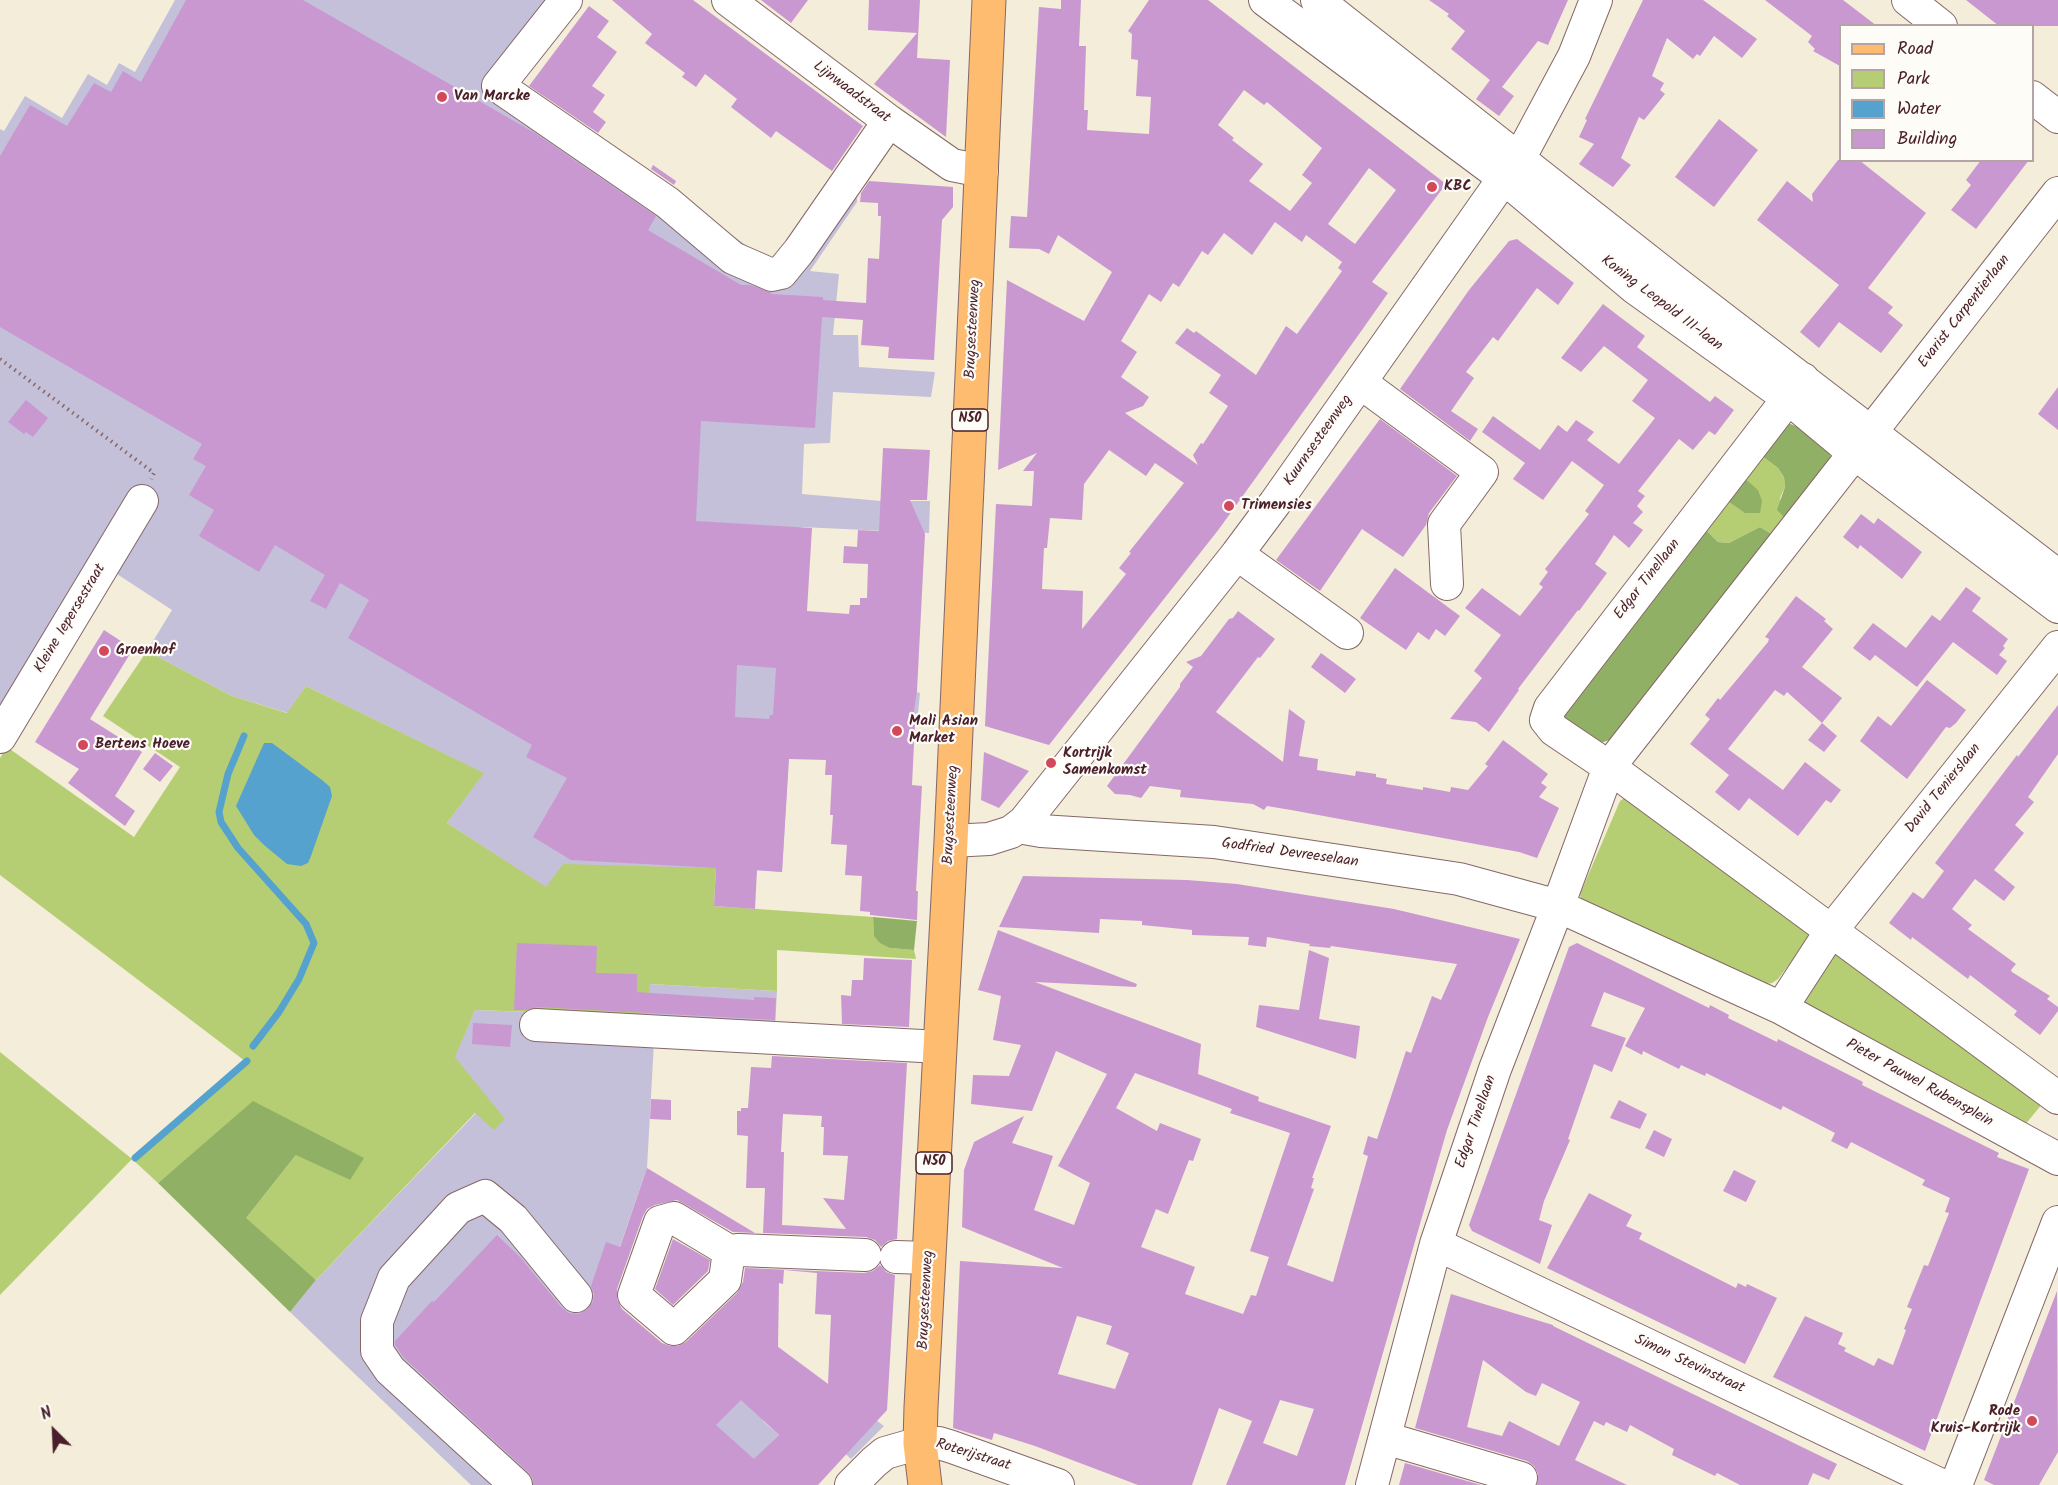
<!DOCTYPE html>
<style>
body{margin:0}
#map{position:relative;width:2058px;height:1485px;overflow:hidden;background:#f4edd9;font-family:Kalam,sans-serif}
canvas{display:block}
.legend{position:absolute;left:1839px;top:24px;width:195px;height:138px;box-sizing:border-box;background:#fdfcf7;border:2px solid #b5a4a5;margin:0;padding:8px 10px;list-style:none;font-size:18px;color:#4a1f2b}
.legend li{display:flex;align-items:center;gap:12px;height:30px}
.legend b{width:30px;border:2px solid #b5a4a5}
.north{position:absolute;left:24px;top:1401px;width:60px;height:60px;-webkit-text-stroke:4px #fdfcf7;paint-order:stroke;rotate:336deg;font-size:16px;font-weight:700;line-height:24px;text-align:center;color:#4a1f2b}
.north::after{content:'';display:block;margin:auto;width:21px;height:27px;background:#4a1f2b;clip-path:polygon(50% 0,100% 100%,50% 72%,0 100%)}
</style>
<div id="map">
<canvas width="2058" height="1485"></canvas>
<ul class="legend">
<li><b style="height:8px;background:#fdbc6f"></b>Road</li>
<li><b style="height:16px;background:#b6ce73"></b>Park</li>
<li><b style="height:16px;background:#56a2ce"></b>Water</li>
<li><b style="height:16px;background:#c998d1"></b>Building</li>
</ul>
<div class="north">N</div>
</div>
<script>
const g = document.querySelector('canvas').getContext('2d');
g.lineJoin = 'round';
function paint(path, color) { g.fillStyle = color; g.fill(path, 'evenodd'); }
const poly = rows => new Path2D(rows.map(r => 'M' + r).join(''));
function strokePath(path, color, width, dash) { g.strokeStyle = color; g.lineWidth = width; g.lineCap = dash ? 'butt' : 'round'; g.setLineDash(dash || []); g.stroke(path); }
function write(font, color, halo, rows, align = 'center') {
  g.font = font + ' Kalam,sans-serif'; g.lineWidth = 4.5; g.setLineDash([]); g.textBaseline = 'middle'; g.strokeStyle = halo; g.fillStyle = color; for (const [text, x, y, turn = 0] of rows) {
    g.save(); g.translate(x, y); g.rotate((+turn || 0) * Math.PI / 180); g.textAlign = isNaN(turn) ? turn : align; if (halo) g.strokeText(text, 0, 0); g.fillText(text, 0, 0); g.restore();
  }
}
paint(poly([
 [175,0,582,0,517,85,776,266,857,175,857,202,810,271,839,274,833,335,858,335,859,367,935,372,931,397,833,392,830,443,804,444,802,494,881,501,930,501,929,533,801,527,794,660,920,693,917,723,791,716,782,872,716,868,546,888,447,823,483,773,306,686,288,713,232,696,147,651,172,610,97,561,0,725,0,129,4,131,25,96,62,118,88,74,107,85,119,63,135,72],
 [649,984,777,991,775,1028,654,1042,647,1168,599,1307,672,1374,733,1313,884,1426,851,1459,804,1416,771,1412,763,1421,779,1435,769,1445,805,1485,471,1485,290,1312,316,1280,476,1113,504,1119,454,1057,475,1010,647,1016]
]), '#c5c0da');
paint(poly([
 [1758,453,1778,468,1784,477,1785,487,1780,498,1786,519,1775,536,1760,527,1729,543,1718,542,1703,527],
 [147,651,232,696,287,713,306,686,484,773,447,823,546,887,563,864,716,868,714,906,873,917,874,935,890,948,914,950,916,959,777,950,777,991,650,984,647,1016,475,1010,455,1057,505,1119,494,1130,475,1113,316,1280,245,1219,297,1154,350,1180,253,1102,158,1183,132,1159,0,1295,0,1052,132,1159,245,1061,0,875,0,758,7,747,134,837,180,767,103,716],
 [1627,796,1809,933,1808,940,1778,979,1772,983,1763,985,1582,902,1580,894,1620,801],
 [1834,941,2047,1098,2024,1126,1794,1002]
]), '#b6ce73');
paint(poly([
 [1788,423,1800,428,1827,449,1830,454,1831,461,1786,519,1777,510,1785,487,1784,477,1778,468,1758,453],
 [1742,476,1758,490,1762,501,1760,513,1745,513,1725,499],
 [1703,527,1718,542,1729,543,1760,527,1775,536,1622,736,1594,745,1567,725,1564,714],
 [873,917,917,921,914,950,890,948,880,943,874,936],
 [253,1101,364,1158,350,1180,296,1155,246,1218,316,1280,290,1312,158,1183]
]), '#90b165');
paint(poly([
 [264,743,272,743,322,780,330,787,332,796,311,856,308,863,301,866,287,864,264,845,254,835,236,806]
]), '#56a2ce');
strokePath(poly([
 [244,736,228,774,219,812,221,822,238,848,306,924,314,943,299,979,279,1012,253,1046],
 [135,1158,247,1061]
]), '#56a2ce', 7);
paint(poly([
 [186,0,303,0,535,133,656,216,648,230,741,285,750,285,771,292,771,294,823,297,823,300,866,303,868,258,879,259,880,240,881,216,878,216,878,203,860,202,861,193,869,181,953,187,953,207,942,220,934,360,888,358,889,347,861,345,863,320,822,317,815,428,701,421,696,521,812,528,807,611,849,614,850,605,860,605,860,598,867,598,868,564,843,563,844,546,857,547,858,530,879,531,883,448,930,450,927,500,910,500,925,534,917,691,912,723,915,723,912,785,922,786,916,891,918,891,917,920,870,915,870,912,860,911,862,876,845,875,847,845,831,844,833,815,830,815,832,775,825,775,826,760,789,759,782,872,757,870,755,909,714,906,716,868,571,860,533,837,567,778,526,757,532,745,348,638,369,600,340,583,326,609,310,601,325,575,275,545,259,572,199,536,214,510,189,495,206,466,193,459,202,444,0,327,0,156,30,105,67,126,94,83,111,92,123,71,141,82],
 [737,665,776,668,773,715,770,715,769,719,735,717],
 [612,0,693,0,863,126,832,171,776,131,771,138,731,107,737,99,705,74,696,87,682,77,685,73,645,43,652,34],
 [761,0,808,0,791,23],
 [869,0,920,0,917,58,950,60,946,137,874,84,917,33,868,30],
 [1061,0,1081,0,1079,46,1086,46,1084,110,1088,110,1087,130,1149,134,1151,97,1136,96,1138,60,1131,59,1132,34,1128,31,1149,0,1208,0,1446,184,1372,282,1388,293,1362,330,1219,529,1049,745,985,726,996,504,1032,506,1034,471,1023,471,1037,453,998,470,1007,280,1084,321,1112,272,1058,235,1049,254,1039,249,1009,248,1011,216,1027,217,1039,7,1061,9],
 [1244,90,1264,105,1267,102,1322,148,1302,175,1312,183,1290,211,1249,181,1263,164,1232,140,1234,138,1218,125],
 [1369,168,1396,190,1355,244,1328,224],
 [1275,222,1302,242,1306,235,1342,262,1338,268,1342,271,1297,334,1286,326,1256,375,1196,331,1194,333,1187,328,1175,343,1221,375,1209,393,1228,406,1203,444,1201,443,1193,455,1198,465,1125,413,1143,406,1149,397,1121,377,1137,352,1121,341,1149,294,1161,302,1173,283,1179,287,1202,251,1208,255,1224,233,1252,255],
 [1109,450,1146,476,1155,463,1184,483,1129,552,1131,553,1119,568,1126,574,1082,629,1083,591,1042,589,1044,548,1047,548,1050,518,1082,520,1084,484],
 [1429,0,1568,0,1548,45,1538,41,1502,87,1514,96,1499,116,1476,99,1490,80,1451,49,1465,31,1447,16,1449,14],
 [1643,0,1703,0,1757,39,1742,58,1714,36,1700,56,1697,54,1693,59,1667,38,1652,76,1664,83,1660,90,1665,94,1644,120,1639,117,1621,158,1631,165,1613,187,1579,164,1594,144,1579,137,1587,120,1585,119],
 [1765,0,1843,0,1877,26,1840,26,1840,66,1813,51,1815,49,1808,42,1812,36],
 [1966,0,2058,0,2058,26,1999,26],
 [589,6,609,21,597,37,617,52,592,86,605,95,593,112,606,122,598,133,529,86],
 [1719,119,1758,150,1714,207,1675,177],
 [1838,160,1859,160,1926,213,1868,288,1893,307,1888,313,1903,325,1881,353,1839,322,1819,348,1800,332,1839,285,1757,220,1787,181,1813,202,1812,194],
 [1981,160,2029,160,1976,229,1951,210,1971,185,1966,180],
 [653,165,676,181,674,185,651,169],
 [1517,239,1574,283,1558,305,1537,288,1498,341,1493,337,1466,372,1474,378,1451,411,1478,429,1470,441,1400,389,1469,290,1509,241],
 [1603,304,1645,336,1637,347,1710,402,1715,396,1734,410,1715,435,1709,431,1693,450,1679,439,1638,491,1645,496,1637,506,1643,512,1633,523,1643,530,1629,548,1614,535,1595,564,1607,573,1579,611,1578,610,1518,689,1519,690,1489,732,1476,722,1450,719,1482,678,1474,671,1501,635,1465,608,1482,588,1520,616,1543,587,1539,584,1548,572,1545,569,1589,514,1585,511,1604,485,1572,461,1543,500,1513,479,1525,463,1482,432,1493,416,1540,450,1558,425,1567,432,1576,420,1594,432,1587,440,1619,464,1655,418,1632,401,1648,380,1604,346,1581,372,1561,358],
 [2058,387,2058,430,2038,414],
 [26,400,48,418,33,437,26,432,24,434,8,422],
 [1380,419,1457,476,1429,513,1426,525,1403,557,1362,529,1320,591,1276,560],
 [1861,514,1874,524,1878,518,1922,552,1902,579,1860,545,1858,549,1843,537],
 [1395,568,1460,616,1445,636,1436,629,1429,640,1418,632,1406,650,1360,618],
 [1966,587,1981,598,1972,611,2008,639,2003,646,2005,648,1999,655,2007,661,1997,675,1953,642,1917,687,1875,655,1870,661,1853,648,1873,623,1906,648,1932,615,1940,621],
 [1796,596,1826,619,1824,621,1833,629,1802,667,1842,698,1822,723,1787,692,1784,696,1775,690,1728,749,1783,790,1805,762,1841,790,1831,803,1826,800,1798,836,1749,798,1739,811,1715,792,1729,775,1690,744,1710,719,1705,715,1718,698,1720,700,1768,642,1769,639,1765,637],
 [1238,611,1275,639,1260,658,1258,657,1216,712,1283,762,1289,709,1305,721,1299,756,1318,759,1317,770,1355,776,1356,771,1376,774,1376,777,1387,779,1386,784,1423,790,1423,787,1450,792,1451,787,1468,790,1488,766,1485,764,1503,740,1548,774,1541,783,1547,787,1539,797,1559,808,1537,858,1519,852,1291,810,1267,806,1264,810,1253,804,1180,797,1181,790,1150,786,1141,798,1130,795,1115,794,1107,786,1180,687,1180,684,1193,667,1186,662,1201,656,1229,619,1233,618],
 [104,630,133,649,90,719,142,752,115,796,135,811,125,826,68,783,79,769,35,742],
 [1321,653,1356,679,1345,693,1311,667],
 [1927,680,1966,710,1956,723,1950,728,1946,727,1907,779,1860,741,1878,716,1891,726],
 [2058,705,2058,754,2028,797,2034,802,2015,825,2024,833,1994,870,2015,887,2004,901,1975,879,1952,909,1972,925,1968,929,2016,964,2011,970,2012,972,2050,996,2047,999,2058,1007,2058,1011,2040,1035,2014,1015,2017,1011,1970,975,1968,979,1912,937,1911,940,1889,923,1913,892,1923,899,1944,871,1935,863,2017,755,2018,757],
 [1822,723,1837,736,1824,752,1808,740],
 [984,752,1029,771,999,808,981,800],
 [155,753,173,766,160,782,143,769],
 [1023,876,1187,880,1237,884,1394,909,1520,939,1488,1017,1447,1130,1345,1485,1226,1485,1252,1421,1219,1408,1192,1485,1138,1485,1035,1446,994,1433,992,1440,953,1428,960,1261,1063,1268,962,1227,964,1170,974,1142,1024,1116,1012,1143,1053,1156,1034,1210,1074,1225,1090,1183,1058,1166,1107,1074,1056,1051,1032,1111,971,1104,973,1075,1009,1076,1021,1045,993,1040,1001,996,978,990,998,930,1137,984,1136,987,1035,982,1201,1044,1198,1074,1259,1097,1258,1101,1331,1126,1312,1178,1314,1178,1311,1188,1314,1189,1287,1265,1333,1282,1368,1156,1363,1154,1368,1136,1377,1139,1406,1051,1411,1053,1432,996,1441,1000,1457,964,1331,946,1330,948,1309,946,1310,944,1267,937,1266,947,1248,945,1249,937,1192,935,1192,930,1142,925,1142,921,1100,919,1099,933,999,927],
 [1135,1073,1232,1109,1230,1113,1290,1133,1250,1251,1269,1257,1256,1296,1251,1295,1243,1314,1185,1294,1195,1267,1141,1247,1156,1209,1168,1214,1189,1160,1193,1161,1201,1139,1160,1123,1157,1131,1116,1108],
 [1077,1316,1112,1326,1106,1344,1129,1353,1115,1389,1058,1374],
 [1280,1400,1314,1409,1297,1456,1263,1443],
 [517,943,597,946,596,973,637,974,637,992,754,1000,754,997,776,998,775,1020,537,1007,527,1010,514,1010],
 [1577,943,1709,1008,1710,1005,1729,1015,1728,1018,1777,1042,1778,1039,1863,1082,1862,1085,1999,1153,1997,1157,2029,1169,1925,1451,1773,1377,1805,1316,1843,1333,1838,1344,1846,1348,1844,1351,1874,1366,1878,1358,1893,1365,1906,1330,1904,1329,1912,1309,1907,1307,1924,1265,1928,1266,1949,1213,1945,1212,1950,1198,1922,1185,1925,1180,1851,1142,1847,1149,1831,1141,1835,1133,1783,1106,1781,1110,1706,1073,1705,1076,1681,1065,1679,1069,1643,1051,1642,1055,1625,1046,1645,1008,1604,992,1591,1026,1626,1038,1612,1072,1594,1064,1568,1139,1570,1140,1544,1201,1539,1220,1552,1225,1540,1264,1472,1231,1469,1225,1569,947],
 [1309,950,1329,958,1319,1019,1360,1026,1356,1059,1256,1027,1259,1005,1299,1010],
 [864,958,912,960,909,1027,842,1024,841,995,851,996,852,980,863,980],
 [473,1023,512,1025,510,1047,472,1044],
 [772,1056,907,1063,897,1239,888,1241,881,1247,875,1240,866,1237,763,1233,765,1188,746,1188,748,1136,737,1135,737,1111,741,1111,741,1108,748,1108,751,1067,771,1068],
 [783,1114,822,1116,821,1127,824,1127,823,1155,848,1156,844,1200,823,1198,846,1229,782,1225,784,1152,781,1152],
 [651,1099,671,1100,671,1120,650,1119],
 [1619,1100,1647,1114,1640,1129,1610,1118],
 [1654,1130,1672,1139,1664,1157,1645,1148],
 [647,1168,755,1233,733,1232,677,1200,655,1205,647,1209,643,1216,617,1289,617,1299,622,1309,662,1343,670,1346,678,1346,686,1342,737,1293,743,1282,745,1268,864,1273,873,1271,880,1265,886,1272,895,1275,887,1410,818,1485,533,1485,533,1479,528,1472,404,1358,395,1345,395,1341,432,1301,434,1302,497,1235,520,1257,562,1308,569,1313,578,1314,587,1310,593,1302,594,1294,591,1286,606,1242,620,1247],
 [784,1270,817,1273,815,1314,831,1315,828,1384,778,1347,779,1283,783,1284],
 [741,1400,779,1435,754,1459,716,1425],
 [1734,1170,1756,1181,1746,1202,1723,1191],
 [1589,1193,1632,1215,1626,1226,1642,1233,1639,1239,1736,1288,1738,1283,1746,1287,1747,1284,1777,1298,1745,1364,1547,1268],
 [673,1239,710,1260,708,1271,673,1305,655,1289],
 [2057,1291,2058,1452,2039,1485,1994,1485,1984,1480],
 [1451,1294,1553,1325,1553,1326,1837,1464,1829,1480,1813,1473,1808,1485,1740,1485,1717,1473,1715,1476,1672,1455,1674,1449,1630,1425,1627,1432,1606,1422,1604,1426,1594,1421,1575,1460,1627,1485,1537,1485,1538,1473,1534,1466,1527,1461,1415,1428],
 [1483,1360,1526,1392,1536,1396,1542,1383,1580,1402,1559,1446,1509,1421,1502,1436,1467,1427],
 [1405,1463,1481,1485,1399,1485]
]), '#c998d1');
const minor = poly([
 [566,0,498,86,668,203,733,258,772,275,781,273,799,251,889,121],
 [728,0,889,121,952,165,982,171],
 [1265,0,1504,178,1635,288,1788,398,1854,453,2058,607],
 [1317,0,1674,281,2058,576],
 [1908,0,1941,26],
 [2032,97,2058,117],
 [1803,379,1550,708,1546,720,1554,730,1609,767,2058,1098],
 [1361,383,1482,472,1444,524,1447,584],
 [1237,554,1347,633],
 [0,737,142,501],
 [1018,827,1041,831,1214,842,1459,879,1558,906,1781,1008,2058,1159],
 [951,841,989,839,1011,832,1024,822,1237,554,1275,503,1504,178,1519,159,1574,56,1596,0],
 [1781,1008,1831,931,2058,647],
 [536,1025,940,1047],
 [674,1218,729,1251,725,1280,674,1329,634,1295,660,1222,674,1218],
 [1436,1244,1941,1485],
 [729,1251,739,1250,865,1255],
 [896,1257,929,1258],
 [1385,1438,1521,1478],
 [516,1485,390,1370,377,1351,377,1321,394,1278,458,1208,485,1196,513,1219,576,1296],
 [851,1485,874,1462,885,1453,920,1443,939,1443,952,1447,1058,1485],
 [1372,1485,1436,1244,1495,1069,1558,906,1609,767,2058,193],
 [1956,1485,2058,1222]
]);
const major = poly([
 [925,1485,920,1443,921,1407,951,841,989,0]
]);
strokePath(minor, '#866768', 34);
strokePath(major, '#866768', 35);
strokePath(poly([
 [0,359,154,473,151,479]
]), '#866768', 4, [1.5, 4.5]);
strokePath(minor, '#fff', 32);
strokePath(major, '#fdbc6f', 33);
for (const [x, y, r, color] of [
 [442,97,6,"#d1495b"],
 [1432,187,6,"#d1495b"],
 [1229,506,6,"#d1495b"],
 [104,651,6,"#d1495b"],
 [897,731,6,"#d1495b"],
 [83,745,6,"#d1495b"],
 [1051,763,6,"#d1495b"],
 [2032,1421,6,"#d1495b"]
]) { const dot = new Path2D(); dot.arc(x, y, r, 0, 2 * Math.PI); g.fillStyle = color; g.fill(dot); strokePath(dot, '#fdfcf7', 2); }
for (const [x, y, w] of [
 [970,420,36],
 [934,1163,36]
]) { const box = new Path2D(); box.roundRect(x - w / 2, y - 11, w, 22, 4.5); g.fillStyle = '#fdfcf7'; g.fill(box); strokePath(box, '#4a1f2b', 1.5); }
write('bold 14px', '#4a1f2b', null, [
 ["N50",970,420],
 ["N50",934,1163]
]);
write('15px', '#4a1f2b', '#fdfcf7', [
 ["Lijnwaadstraat",851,93,37],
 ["Koning Leopold III-laan",1661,304,37],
 ["Evarist Carpentierlaan",1965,312,-52],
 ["Brugsesteenweg",974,329,-87],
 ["Kuurnsesteenweg",1319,441,-55],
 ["Edgar Tinellaan",1648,580,-52],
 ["Kleine Iepersestraat",71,619,-59],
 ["David Tenierslaan",1944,789,-51],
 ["Brugsesteenweg",952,815,-87],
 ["Godfried Devreeselaan",1290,854,8],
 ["Pieter Pauwel Rubensplein",1919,1084,29],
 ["Edgar Tinellaan",1477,1122,-71],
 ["Brugsesteenweg",927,1300,-87],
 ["Simon Stevinstraat",1689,1365,25],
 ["Roterijstraat",973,1456,17]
]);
write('bold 15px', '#4a1f2b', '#fdfcf7', [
 ["Van Marcke",454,97],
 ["KBC",1444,187],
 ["Trimensies",1241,506],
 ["Groenhof",116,651],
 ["Mali Asian",909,722],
 ["Market",909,739],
 ["Bertens Hoeve",95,745],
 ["Kortrijk",1063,754],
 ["Samenkomst",1063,771],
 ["Rode",2020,1412,"right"],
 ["Kruis-Kortrijk",2020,1429,"right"]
], 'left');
</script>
